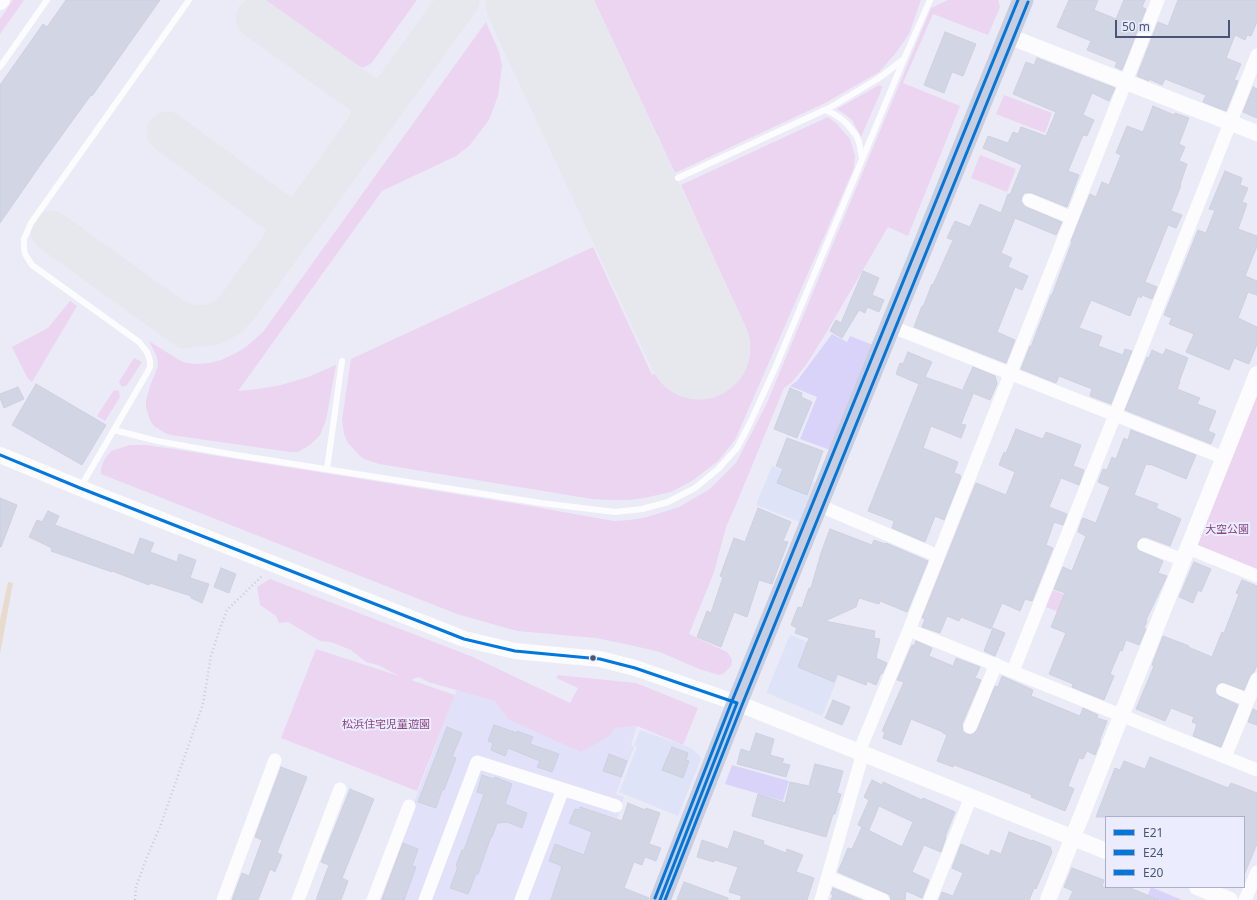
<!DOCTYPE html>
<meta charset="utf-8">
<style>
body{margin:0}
#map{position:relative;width:1257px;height:900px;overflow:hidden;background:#ebebf7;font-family:"Noto Sans",sans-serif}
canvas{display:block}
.legend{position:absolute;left:1105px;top:816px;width:140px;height:72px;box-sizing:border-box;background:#ececff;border:1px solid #abafc9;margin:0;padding:5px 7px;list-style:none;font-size:12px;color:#495477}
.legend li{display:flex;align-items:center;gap:8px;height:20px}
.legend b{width:20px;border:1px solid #abafc9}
.scale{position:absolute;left:1115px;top:20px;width:115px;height:18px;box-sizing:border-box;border:2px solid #495477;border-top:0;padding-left:5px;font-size:12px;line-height:14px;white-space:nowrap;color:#495477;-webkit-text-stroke:3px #ececff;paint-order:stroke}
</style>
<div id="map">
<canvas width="1257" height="900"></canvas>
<ul class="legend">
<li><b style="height:5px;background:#07d"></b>E21</li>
<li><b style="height:5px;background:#07d"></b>E24</li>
<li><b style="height:5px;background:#07d"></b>E20</li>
</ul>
<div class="scale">50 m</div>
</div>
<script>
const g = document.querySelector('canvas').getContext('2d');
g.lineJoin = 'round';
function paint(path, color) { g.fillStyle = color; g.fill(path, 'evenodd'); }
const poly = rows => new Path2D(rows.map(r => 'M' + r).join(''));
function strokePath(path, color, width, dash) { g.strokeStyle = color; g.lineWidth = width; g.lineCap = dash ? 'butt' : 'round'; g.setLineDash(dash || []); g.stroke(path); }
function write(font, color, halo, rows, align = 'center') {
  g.font = font + ' "Noto Sans","Noto Sans JP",sans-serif'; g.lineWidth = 4; g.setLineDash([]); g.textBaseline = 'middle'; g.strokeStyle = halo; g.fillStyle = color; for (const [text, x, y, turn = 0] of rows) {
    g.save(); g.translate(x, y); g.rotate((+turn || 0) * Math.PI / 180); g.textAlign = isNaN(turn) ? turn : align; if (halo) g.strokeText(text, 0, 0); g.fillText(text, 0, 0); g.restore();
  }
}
paint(poly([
 [457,689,495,701,508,719,609,736,615,728,637,726,631,745,634,747,616,794,624,797,599,875,568,900,377,900]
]), '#e1e2f9');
paint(poly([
 [772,466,816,483,800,522,756,505],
 [790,635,846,658,822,716,767,693,767,691],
 [640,730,691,748,700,756,701,759,678,816,619,792,637,747,634,745]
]), '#dee3f8');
paint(poly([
 [13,0,24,0,0,34,0,19],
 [264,0,417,0,373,61,370,64,364,67,361,67,356,64],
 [594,0,921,0,909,34,895,54,879,72,825,103,675,173],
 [948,0,998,0,1000,7,988,35,933,14,903,83,960,106,908,236,888,227,823,338,806,365,792,382,784,388,735,507,726,527,714,572,689,634,727,652,732,659,731,666,723,674,719,675,699,669,660,652,630,645,596,638,517,631,457,614,101,474,101,469,104,460,111,451,130,445,145,445,174,449,518,504,614,521,630,520,647,517,679,507,710,489,736,463,767,403,931,8],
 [486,22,499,52,502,66,498,96,489,120,469,146,456,156,382,191,238,391,258,389,281,385,308,377,336,365,326,420,320,435,310,445,303,449,298,452,290,452,171,435,165,433,154,426,150,420,146,407,146,401,150,386,158,366,157,357,149,341,179,360,186,363,198,364,209,363,221,360,236,353,246,347,263,332],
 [879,85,882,86,881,91,861,137,852,120,846,115,837,109],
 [1004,95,1052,113,1045,133,996,114],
 [828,117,837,124,850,139,855,156,854,168,735,440,718,461,692,481,671,492,644,498,629,500,610,500,592,499,379,464,364,459,359,455,348,443,344,434,342,420,351,359,593,247,652,375,746,329,681,185],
 [980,155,1016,169,1007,192,971,178],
 [70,301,77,306,32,382,28,379,12,347,48,328],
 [134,358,142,362,127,385,122,387,119,382,120,380],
 [1257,374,1257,576,1188,548],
 [114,390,119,391,120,397,105,421,97,416],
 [270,579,473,657,570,703,578,688,556,678,558,675,636,683,698,708,683,745,637,726,615,728,609,736,581,752,508,719,495,701,428,682,419,677,411,680,455,695,417,791,281,738,316,649,399,676,378,665,366,662,351,650,331,642,320,641,288,622,279,623,276,616,260,605,257,587],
 [1053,590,1092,605,1085,622,1046,607]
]), '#ebd5f0');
paint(poly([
 [832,334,847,342,850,336,873,345,830,450,800,439,817,397,790,386,797,381],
 [732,765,789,781,783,801,725,784],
 [1151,887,1182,900,1146,900]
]), '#d9d3fa');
paint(poly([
 [8,582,13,583,0,654,0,620]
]), '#e8dacc');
strokePath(poly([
 [256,18,367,97,370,104,372,111,371,119,366,128],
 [167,132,283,217,286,225,287,234,285,239,280,248],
 [51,231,186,328],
 [174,319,190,325,208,326,219,322,227,317,236,309,459,0]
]), '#e6e8ed', 41);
strokePath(poly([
 [537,0,699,348]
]), '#e6e8ed', 103);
const building = poly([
 [66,0,160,0,92,96,91,95,41,164,0,223,0,85,43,24,47,27,66,0],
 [1069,0,1098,0,1094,10,1116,19,1124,0,1145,0,1142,7,1146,9,1122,70,1115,67,1117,62,1087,50,1091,41,1057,27,1069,0],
 [1178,0,1257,0,1257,22,1251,36,1247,35,1245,40,1235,35,1226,58,1241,64,1234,80,1238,81,1226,111,1203,102,1206,95,1165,79,1162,85,1149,79,1149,81,1137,76,1158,22,1168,26,1178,0],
 [945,32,976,44,963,76,952,72,944,93,924,85,945,32],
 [1037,58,1115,88,1109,101,1092,93,1083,115,1094,120,1087,136,1083,135,1068,171,1079,175,1067,207,1032,193,1024,193,1022,197,1021,201,1026,207,1062,222,1056,235,1015,218,1001,253,1012,258,1008,267,1028,276,1022,290,1015,287,997,332,1015,340,1006,363,914,327,922,306,923,307,932,284,933,285,953,240,947,238,955,221,970,227,980,204,1001,213,1008,194,1010,195,1022,165,983,148,988,136,1008,143,1013,132,1018,134,1021,127,1046,136,1056,112,1013,94,1026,62,1034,65,1037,58],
 [1253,87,1257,89,1257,118,1243,112,1253,87],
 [1153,106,1174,115,1175,113,1189,118,1179,144,1185,147,1179,161,1187,164,1180,185,1181,185,1171,211,1182,215,1176,228,1168,225,1145,282,1157,287,1152,299,1142,295,1141,298,1138,296,1130,316,1091,300,1079,328,1102,336,1098,346,1123,355,1125,349,1132,351,1111,404,1090,396,1092,389,1059,376,1056,383,1021,369,1030,346,1031,347,1051,295,1052,295,1072,242,1071,241,1090,194,1096,197,1102,182,1109,185,1121,155,1116,153,1127,126,1143,132,1153,106],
 [1225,171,1242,178,1240,185,1248,188,1242,202,1247,204,1238,229,1257,236,1257,246,1245,276,1257,281,1257,295,1248,292,1238,318,1257,327,1257,344,1249,364,1234,358,1229,370,1186,352,1194,334,1169,324,1172,318,1164,315,1198,230,1206,233,1215,210,1209,209,1225,171],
 [863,271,879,278,872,295,884,300,879,312,867,307,865,313,859,310,842,338,830,331,836,320,841,323,863,271],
 [1166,349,1188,358,1179,382,1180,382,1177,389,1200,398,1197,404,1216,411,1208,431,1215,434,1211,444,1125,410,1147,357,1149,358,1152,350,1163,355,1166,349],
 [908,352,932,362,925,377,973,394,961,424,966,425,961,438,931,426,923,448,958,462,954,473,960,475,961,477,944,520,935,516,925,542,892,528,894,521,868,511,919,384,896,374,900,363,903,364,908,352],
 [973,367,995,376,997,384,990,400,963,389,973,367],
 [36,384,106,425,82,465,12,425,36,384],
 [18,387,24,399,4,408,0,398,0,394,18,387],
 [790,388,802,393,801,397,812,402,797,438,774,429,790,388],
 [1016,429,1043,439,1046,432,1081,445,1073,466,1084,470,1079,485,1061,478,1049,507,1067,514,1063,525,1054,522,1046,545,1053,548,1032,601,1025,599,1020,611,1002,603,991,629,961,617,959,621,947,616,940,633,922,627,925,619,922,618,976,483,1006,495,1015,472,999,465,1004,452,1006,453,1016,429],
 [1131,430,1196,455,1186,479,1150,464,1150,465,1146,464,1134,495,1158,504,1156,508,1181,519,1170,546,1146,537,1142,537,1137,542,1136,547,1138,550,1163,561,1158,573,1167,576,1146,620,1147,621,1144,628,1146,629,1139,645,1126,640,1122,651,1120,650,1110,674,1114,676,1104,700,1072,687,1073,684,1049,674,1066,633,1051,627,1065,593,1054,589,1063,567,1072,571,1086,536,1078,532,1082,519,1083,518,1096,523,1097,520,1110,487,1098,482,1103,469,1107,470,1112,457,1116,459,1124,438,1128,440,1131,430],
 [787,438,823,451,807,495,777,483,783,469,776,466,787,438],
 [0,498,17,505,1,547,0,547,0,498],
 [758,508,791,522,783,541,788,542,772,584,759,580,747,617,734,612,721,647,697,637,707,611,711,613,723,577,720,576,734,538,745,542,758,508],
 [48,511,59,516,55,525,134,555,140,538,154,543,150,552,177,562,179,554,196,560,190,578,209,584,202,603,191,598,191,596,150,583,149,585,112,571,112,572,51,551,52,548,29,537,37,520,42,522,48,511],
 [830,529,872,545,874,540,885,544,886,543,928,561,907,612,880,601,879,604,859,598,856,607,825,621,875,631,874,638,880,639,876,658,887,663,882,674,881,673,876,685,867,681,866,685,837,674,834,682,798,667,809,638,795,633,797,628,791,625,798,607,802,608,809,588,811,588,821,553,830,529],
 [1194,562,1211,569,1201,592,1198,590,1193,603,1179,597,1194,562],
 [221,568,236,574,229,593,214,587,221,568],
 [1242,580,1257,586,1257,665,1254,672,1250,676,1244,690,1222,682,1218,684,1216,687,1215,692,1217,695,1238,705,1221,747,1193,736,1197,724,1192,722,1194,717,1171,708,1165,721,1136,709,1154,666,1152,665,1163,636,1189,646,1188,647,1212,657,1222,632,1224,633,1239,594,1236,593,1242,580],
 [993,628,1005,633,995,656,984,651,993,628],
 [916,641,932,648,929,656,953,666,956,658,980,667,975,678,981,680,962,724,963,732,967,734,971,735,977,730,995,686,998,687,1002,676,1033,690,1031,696,1080,716,1083,708,1098,715,1097,718,1107,721,1099,742,1100,743,1095,755,1087,751,1083,759,1079,758,1068,786,1074,789,1065,811,1031,797,1032,795,989,778,954,765,953,767,937,761,947,735,943,733,943,732,911,719,901,745,883,738,885,732,882,731,904,682,897,680,912,645,914,646,916,641],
 [833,700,850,707,842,725,825,718,833,700],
 [1253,709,1257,711,1257,725,1248,722,1253,709],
 [494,725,517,733,517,731,533,737,530,744,559,754,552,772,537,767,540,761,508,748,505,756,491,750,493,743,488,741,494,725],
 [447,727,462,733,452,757,456,758,444,790,442,790,436,808,418,802,447,727],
 [756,733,774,739,770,755,784,759,782,763,790,765,786,777,737,764,741,749,750,752,756,733],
 [672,747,688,753,686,760,689,761,683,778,662,770,672,747],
 [609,754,627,761,621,777,603,771,609,754],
 [1150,757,1228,788,1231,783,1257,793,1257,844,1244,875,1244,817,1096,817,1115,768,1120,770,1124,761,1145,769,1150,757],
 [815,764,843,771,837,793,841,794,835,814,833,814,826,837,752,816,758,794,785,803,790,782,809,786,815,764],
 [281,767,307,777,277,853,282,855,275,872,270,869,258,900,232,900,242,873,249,876,262,840,255,837,281,767],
 [482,775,494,779,495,777,512,784,505,804,527,813,522,828,507,822,497,823,492,837,491,837,478,874,476,874,468,894,450,888,458,867,456,866,462,850,464,850,484,794,477,792,482,775],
 [872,780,882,785,883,782,922,800,923,798,955,812,945,837,946,837,941,852,924,845,912,872,929,880,922,898,906,891,905,900,891,900,890,895,886,893,838,872,848,848,852,849,862,827,902,847,913,822,879,806,869,830,858,825,869,800,864,797,872,780],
 [350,789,374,799,342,878,348,881,341,900,316,900,329,865,321,862,350,789],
 [628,803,645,810,646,808,660,813,649,844,661,848,656,861,645,857,642,865,634,862,624,888,649,898,648,900,551,900,562,866,549,861,555,844,584,855,592,832,569,823,575,809,579,810,580,807,622,821,628,803],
 [734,831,764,841,763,844,786,853,787,849,803,855,796,872,814,878,807,900,740,900,742,896,729,892,738,867,715,860,714,862,697,857,702,840,728,849,734,831],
 [1009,832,1032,841,1032,840,1050,847,1052,852,1036,889,1034,888,1029,900,939,900,942,892,953,896,963,873,952,868,961,844,989,856,991,850,1001,854,1009,832],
 [403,843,418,849,412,866,416,867,404,900,382,900,403,843],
 [1072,868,1104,880,1102,887,1128,887,1159,900,1069,900,1073,891,1064,887,1072,868],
 [684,882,728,898,728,900,677,900,684,882],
 [833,888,862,900,831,900,833,895,831,894,833,888]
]);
paint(building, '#d2d5e4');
strokePath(building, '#cdd0e0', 1);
strokePath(poly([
 [135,900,136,887,147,857,160,827,203,704,211,656,219,631,227,610,262,576]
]), '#c8cbd6', 2.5, [1, 3]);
strokePath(poly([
 [0,67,47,0],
 [825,110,834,114,840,118,847,124,856,135,859,142,862,158],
 [678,178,831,107,879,78,904,59,930,0],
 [114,430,157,441,230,454,541,503,615,512,642,509,668,502,695,488,718,469,737,448,750,423,776,366,904,59],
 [327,469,342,361],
 [80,488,147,373,150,367,150,361,147,352,139,342,32,265,25,254,24,249,24,239,31,223,189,0]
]), '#fcfcfe', 6);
strokePath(poly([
 [1029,200,1072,218],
 [890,326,1224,458],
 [818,505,938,556],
 [1144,545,1183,560],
 [1188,548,1257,576],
 [909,630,1257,770],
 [1013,671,1115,415,1257,55],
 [1223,690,1248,700],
 [970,727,996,664],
 [859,752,909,630,1158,0],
 [1225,757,1257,679],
 [828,877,883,900],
 [223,900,275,760],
 [298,900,340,789],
 [373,900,409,806],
 [425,900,477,762,616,806],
 [521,900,563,789],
 [821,900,863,753],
 [930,900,971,797],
 [1245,900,1257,872]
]), '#fcfcfe', 13);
strokePath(poly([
 [0,2,2,0],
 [1008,36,1257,133],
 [0,455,80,488,464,639,515,651,600,659,635,668,737,703,1106,851],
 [1197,887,1230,900],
 [1048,900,1257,374]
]), '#fcfcfe', 16);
strokePath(poly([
 [660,900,737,703,1023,0]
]), '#c9cddd', 21);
strokePath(poly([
 [0,455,80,488,464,639,515,651,600,659,635,668,737,703,660,900]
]), '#07d', 3);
strokePath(poly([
 [665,900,742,705,1028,2]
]), '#07d', 3);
strokePath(poly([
 [655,898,732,701,1018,0]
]), '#07d', 3);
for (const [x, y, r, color] of [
 [593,658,3.5,"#495477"]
]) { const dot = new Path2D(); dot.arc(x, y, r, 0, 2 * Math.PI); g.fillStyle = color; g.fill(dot); strokePath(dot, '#ececff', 1.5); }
write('11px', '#894681', '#ececff', [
 ["大空公園",1227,530],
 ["松浜住宅児童遊園",386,725]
]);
</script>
